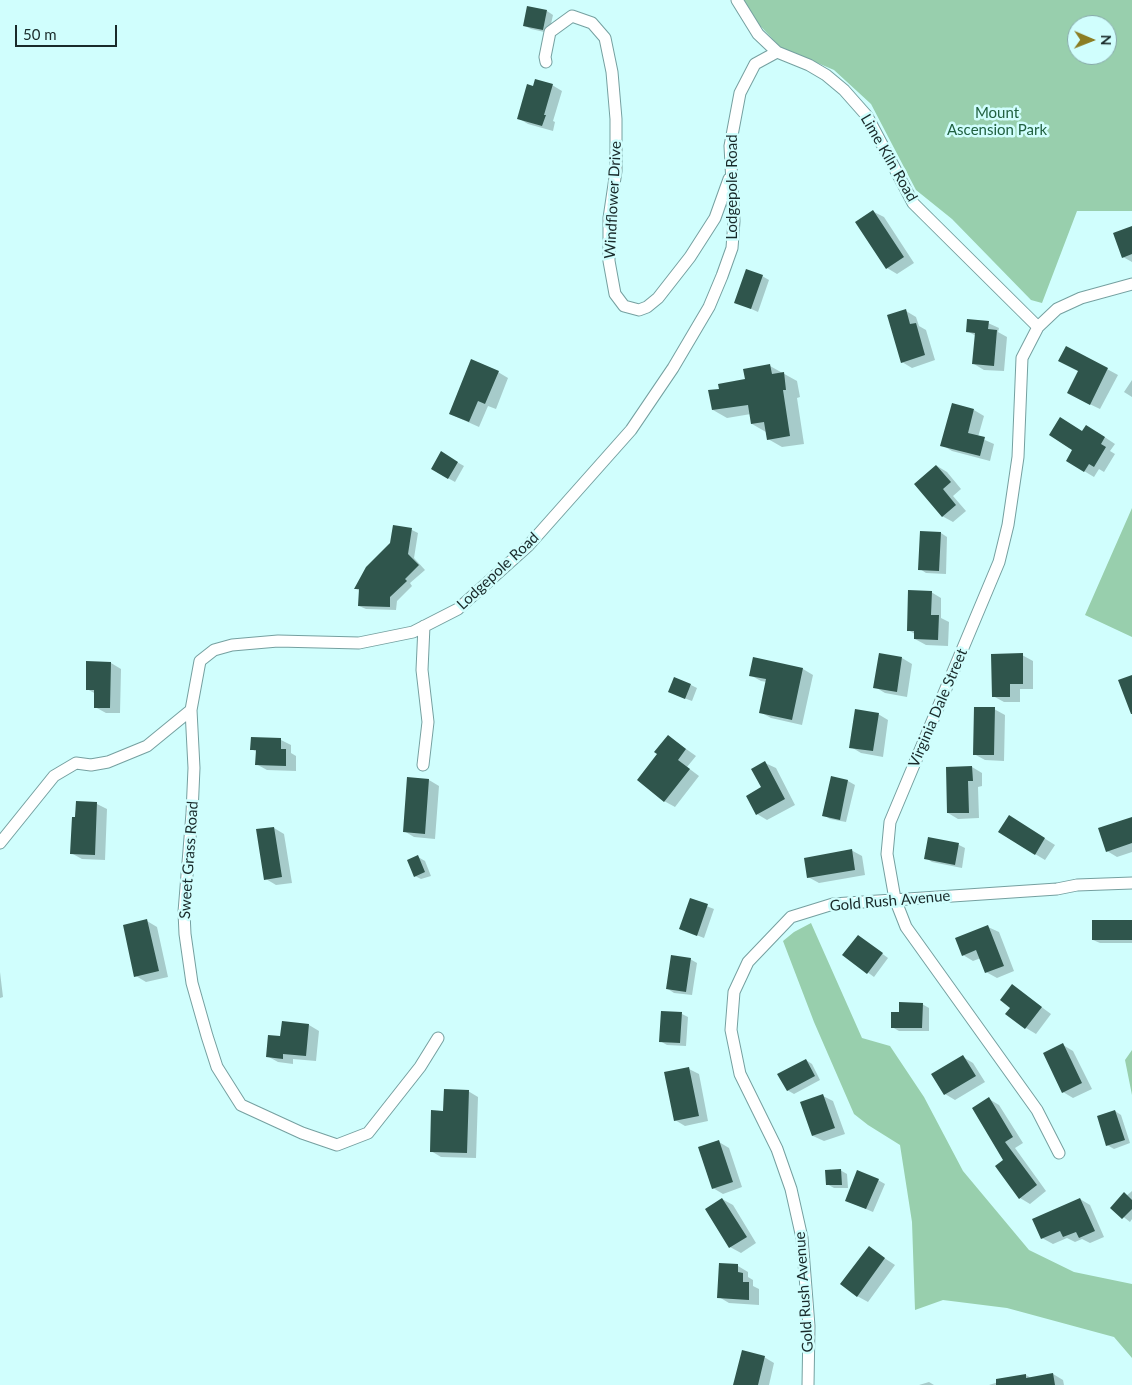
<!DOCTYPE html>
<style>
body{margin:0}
#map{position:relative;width:1132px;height:1385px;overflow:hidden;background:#d0fefd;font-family:Lato,sans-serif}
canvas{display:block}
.north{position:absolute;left:1067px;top:15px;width:50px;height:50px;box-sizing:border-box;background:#d0fefd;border:1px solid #87a9a9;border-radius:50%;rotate:91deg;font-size:14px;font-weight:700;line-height:20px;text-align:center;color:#192a2a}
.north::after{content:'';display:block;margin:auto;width:18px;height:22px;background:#8b7d23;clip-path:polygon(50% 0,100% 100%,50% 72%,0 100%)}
.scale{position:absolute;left:15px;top:25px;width:102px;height:22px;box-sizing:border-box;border:2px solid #192a2a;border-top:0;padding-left:6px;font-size:15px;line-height:18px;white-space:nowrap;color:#192a2a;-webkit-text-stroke:4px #d0fefd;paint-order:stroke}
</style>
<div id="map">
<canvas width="1132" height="1385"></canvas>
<div class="north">N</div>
<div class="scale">50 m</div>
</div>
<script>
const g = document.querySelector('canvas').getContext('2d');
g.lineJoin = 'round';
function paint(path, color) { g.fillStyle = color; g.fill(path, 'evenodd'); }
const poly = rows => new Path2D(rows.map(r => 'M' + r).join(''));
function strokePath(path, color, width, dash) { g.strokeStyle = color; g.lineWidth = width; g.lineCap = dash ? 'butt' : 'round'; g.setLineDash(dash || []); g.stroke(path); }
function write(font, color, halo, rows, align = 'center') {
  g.font = font + ' Lato,sans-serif'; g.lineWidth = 5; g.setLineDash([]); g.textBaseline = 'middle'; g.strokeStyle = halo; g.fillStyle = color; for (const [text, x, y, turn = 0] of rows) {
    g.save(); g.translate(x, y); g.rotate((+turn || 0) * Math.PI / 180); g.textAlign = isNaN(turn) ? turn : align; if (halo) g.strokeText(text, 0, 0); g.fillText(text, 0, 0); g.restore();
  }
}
paint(poly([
 [736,0,1132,0,1132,211,1077,211,1042,303,1031,300,952,219,916,190,871,104,834,70,780,47],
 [1077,25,1107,25,1107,55,1077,55],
 [1132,508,1132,637,1085,615],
 [811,923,862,1038,890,1046,924,1097,963,1171,1029,1250,1074,1272,1132,1284,1132,1358,1114,1337,1007,1308,943,1300,915,1310,912,1222,900,1145,868,1125,854,1114,814,1022,783,941,794,932],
 [1132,1050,1132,1095,1125,1060]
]), '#98cfad');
paint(poly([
 [547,11,553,15,549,33,531,29,525,26],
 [552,85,562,91,553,121,555,122,553,131,528,124,518,118,534,88],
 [874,212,884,217,914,263,897,274,887,268],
 [1132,227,1132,262,1123,257],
 [762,276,769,280,758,312,736,302],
 [906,311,916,317,919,326,926,330,935,360,912,368,902,362],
 [988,323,999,328,998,332,1007,337,1004,371,984,370,974,364,976,336,967,331],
 [770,366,797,381,800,397,797,398,804,444,782,447,768,439,766,432,752,424,751,414,727,418,713,410,720,390,746,380],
 [1107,369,1118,375,1100,409,1079,399],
 [498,372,508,378,496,409,488,406,479,427,450,414],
 [1132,380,1132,397,1124,392],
 [974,410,984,416,978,437,994,444,990,461,952,451,942,445],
 [1083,432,1097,432,1115,444,1110,451,1115,454,1104,472,1099,469,1094,477,1084,471,1074,450],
 [441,453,464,466,455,482,432,469],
 [937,466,947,472,961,489,953,496,966,511,953,522,942,516],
 [394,526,412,530,418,533,414,558,425,570,410,583,412,586,397,601,396,610,366,609,359,606,360,591,356,589,391,544],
 [941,533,947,537,946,574,926,573,920,569],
 [931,592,941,598,941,618,949,622,948,646,926,645,915,639,915,634,908,630],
 [1022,655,1033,661,1033,689,1020,689,1020,702,1004,702,993,696],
 [902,658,912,664,907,697,885,693,875,687],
 [88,663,111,663,121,669,120,713,106,713,95,707,96,694,87,689],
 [803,669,813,675,802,725,771,718,760,712,767,682,761,681,750,675],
 [691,685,697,688,692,701,676,695],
 [994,709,1005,715,1004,761,985,760,974,754],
 [878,714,888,720,883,757,861,753,851,747],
 [668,736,696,756,687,767,699,776,675,807,664,801,659,754],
 [281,740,291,745,291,753,296,756,296,771,267,770,256,764,257,752,251,749],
 [765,763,776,768,795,805,767,820,757,814,763,788],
 [972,767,982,773,982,786,978,787,979,818,958,819,948,813],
 [832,777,848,781,855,785,846,822,830,819,824,815],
 [409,779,429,780,439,786,435,839,414,837,404,831],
 [77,802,97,804,107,809,105,860,82,859,71,853],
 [1132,818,1132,852,1117,857,1107,851],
 [1020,823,1055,845,1045,860,1035,854],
 [274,828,284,834,292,883,276,885,266,879,258,831],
 [959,845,965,848,962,868,932,862,926,858],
 [851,850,862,856,865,875,819,883,808,877],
 [418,857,425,861,431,876,421,879,415,876],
 [691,900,714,909,704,938,681,929],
 [147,921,157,927,168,977,146,982,136,976],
 [1132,921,1132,943,1100,943,1093,940],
 [988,927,999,932,1014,971,997,978,986,972,981,958,973,961,963,955],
 [864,940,888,958,874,977,844,955],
 [690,959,697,963,692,995,674,993,668,989],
 [0,972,3,997,0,998],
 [1013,986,1051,1014,1036,1034,1026,1028,1012,1008],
 [922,1004,929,1008,929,1031,899,1031,892,1027,900,1014],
 [682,1014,688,1017,686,1046,667,1045,660,1041],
 [309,1025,319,1031,316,1061,293,1059,293,1064,278,1062,267,1056,281,1037],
 [1063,1045,1073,1051,1092,1089,1073,1098,1063,1092],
 [963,1057,973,1063,985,1082,955,1100,945,1094],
 [806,1060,812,1064,820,1080,794,1094,787,1090],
 [689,1069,699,1074,708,1121,685,1126,675,1120],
 [468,1091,478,1097,476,1158,441,1157,431,1151],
 [823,1096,833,1101,845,1134,824,1141,813,1136],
 [989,1099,999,1105,1023,1143,1015,1148,1046,1191,1030,1204,1020,1198,1005,1160],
 [1115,1111,1121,1115,1130,1143,1114,1149,1107,1145],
 [719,1142,729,1148,742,1187,723,1194,713,1188],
 [840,1170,847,1174,848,1188,834,1188,827,1184],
 [878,1180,885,1184,873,1212,847,1201],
 [1132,1191,1132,1219,1130,1222,1112,1208],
 [722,1199,733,1205,756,1243,741,1253,730,1247],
 [1080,1199,1090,1205,1104,1237,1090,1243,1082,1239,1075,1242,1067,1238,1053,1244,1042,1238],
 [869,1248,895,1265,868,1302,857,1296],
 [720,1265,738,1266,748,1272,748,1277,753,1280,753,1286,759,1289,759,1305,729,1303,719,1297],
 [764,1357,774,1363,769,1385,734,1385],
 [1053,1374,1063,1380,1064,1385,989,1385,1011,1378,1026,1375,1031,1378],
 [929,1382,934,1385,919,1385]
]), '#0003');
paint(poly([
 [527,6,547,10,543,30,523,26],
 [535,79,553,84,544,115,546,115,542,126,517,119,527,84,533,86],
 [873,210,904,257,886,269,855,222],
 [1132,226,1132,254,1122,258,1113,233],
 [746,269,763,275,751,309,734,303],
 [906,309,910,324,916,323,925,355,901,363,887,315],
 [967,319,989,321,988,329,997,330,994,366,972,364,975,333,966,332],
 [1066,346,1108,368,1090,405,1067,393,1078,371,1058,361],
 [471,359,499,371,485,404,478,401,469,422,449,414],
 [770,364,772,374,784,372,786,390,783,390,790,436,767,440,764,422,751,424,748,405,712,410,708,390,719,389,718,384,745,379,743,369],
 [952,403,974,409,968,433,985,437,980,456,940,446],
 [1060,417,1082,431,1086,425,1105,437,1101,444,1106,447,1094,467,1089,464,1084,472,1066,461,1072,450,1049,435],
 [441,451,458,462,448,479,431,469],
 [936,465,951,482,943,489,956,505,942,517,914,484],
 [393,525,412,528,408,554,419,565,405,579,407,581,390,597,390,607,358,606,359,589,354,589,366,567,390,543],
 [920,531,941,532,939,571,918,570],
 [908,590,932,591,931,615,939,615,938,640,914,639,914,631,907,631],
 [879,653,902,657,897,692,873,688],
 [1023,653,1023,684,1010,684,1010,697,992,697,991,654],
 [753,657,803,668,792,720,759,713,766,679,749,676],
 [86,661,111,662,110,708,94,708,94,690,86,690],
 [1132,675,1132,714,1131,714,1118,680],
 [674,677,691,684,685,699,668,692],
 [974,707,995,707,994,755,973,755],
 [855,709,879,713,873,751,849,748],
 [668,735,686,749,678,760,690,769,664,802,637,780,657,754,654,752],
 [251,737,281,738,281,749,286,749,286,766,255,765,256,750,250,750],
 [765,761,785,799,756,815,746,796,761,787,751,769],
 [972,766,973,781,968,781,969,813,947,813,946,767],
 [831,776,848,780,840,820,822,816],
 [407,777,429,779,425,834,403,832],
 [76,801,97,802,95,855,70,854,72,817,75,817],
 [1009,815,1045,838,1035,855,998,832],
 [1132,817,1132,843,1106,852,1098,828],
 [274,827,282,877,264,880,256,829],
 [928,837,959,843,955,865,924,859],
 [852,849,855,870,807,878,804,858],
 [418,855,425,872,414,877,407,860],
 [690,898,708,904,697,936,679,929],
 [147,919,159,971,134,977,123,925],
 [1092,920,1132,920,1132,940,1092,940],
 [988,925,1004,966,985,973,976,950,962,956,955,938],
 [858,935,883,953,867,974,842,955],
 [671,955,691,958,686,992,666,989],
 [1012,984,1042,1007,1025,1029,1005,1014,1010,1008,1000,1000],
 [899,1002,923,1003,922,1028,891,1028,891,1012,899,1012],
 [661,1011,682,1012,680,1043,659,1042],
 [282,1021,309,1024,306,1056,283,1054,283,1059,266,1057,268,1035,280,1036],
 [1063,1043,1082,1083,1062,1093,1043,1053],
 [963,1055,976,1076,944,1095,931,1074],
 [806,1059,815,1076,787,1091,777,1074],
 [689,1067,699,1116,674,1121,664,1072],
 [444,1089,469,1090,467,1153,430,1152,431,1110,443,1111],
 [823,1094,835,1128,812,1136,800,1102],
 [989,1097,1013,1137,1005,1142,1037,1185,1019,1199,995,1166,1003,1160,972,1108],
 [1115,1110,1125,1140,1106,1146,1097,1116],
 [719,1140,733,1182,712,1189,698,1147],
 [841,1169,842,1185,826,1185,825,1170],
 [857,1170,879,1179,866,1209,845,1201],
 [1124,1192,1132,1200,1132,1209,1122,1219,1110,1208],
 [722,1198,747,1237,729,1248,705,1209],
 [1080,1198,1095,1231,1079,1238,1076,1232,1063,1237,1060,1231,1041,1239,1032,1219],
 [869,1246,885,1258,857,1297,840,1284],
 [719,1263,738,1264,738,1272,743,1273,743,1282,749,1282,749,1300,717,1298],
 [742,1350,765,1356,758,1385,733,1385],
 [1053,1373,1055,1385,996,1385,996,1379,1026,1374,1026,1378]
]), '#2f554c');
const street = poly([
 [737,0,758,34,777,52,809,65,826,75,844,90,867,116,913,203,1038,327],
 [546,62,545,57,550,32,572,16,592,23,605,38,612,72,616,119,616,171,609,218,609,261,615,294,624,306,639,310,647,307,658,298,690,257,715,218,729,179],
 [191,710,194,768,192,813,184,912,185,934,192,983,207,1036,217,1067,241,1105,302,1133,337,1145,368,1133,420,1067,438,1038],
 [423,765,428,722,422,670,424,626],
 [0,843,54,776,76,763,91,765,108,762,147,746,191,710,200,661,214,650,232,645,278,641,359,643,413,632,458,609,528,546,631,430,673,368,709,307,722,276,732,248,734,221,730,146,740,93,755,64,777,52],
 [1059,1153,1037,1110,906,927,895,899,887,854,890,822,999,562,1008,525,1018,457,1022,358,1038,327,1057,309,1081,298,1132,284],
 [808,1385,809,1326,802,1238,791,1189,777,1149,740,1074,731,1030,734,992,748,962,791,917,833,904,1057,889,1077,885,1132,883]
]);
strokePath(street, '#75a0a0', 13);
strokePath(street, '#fff', 11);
write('15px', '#216140', '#d0fefd', [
 ["Mount",997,113],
 ["Ascension Park",997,130]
]);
write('15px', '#192a2a', '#d0fefd', [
 ["Lime Kiln Road",889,158,60],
 ["Lodgepole Road",732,187,-90],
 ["Windflower Drive",613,200,-87],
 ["Lodgepole Road",498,571,-43],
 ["Virginia Dale Street",938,708,-67],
 ["Sweet Grass Road",189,860,-86],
 ["Gold Rush Avenue",890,901,-5],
 ["Gold Rush Avenue",804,1292,-94]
]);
</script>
